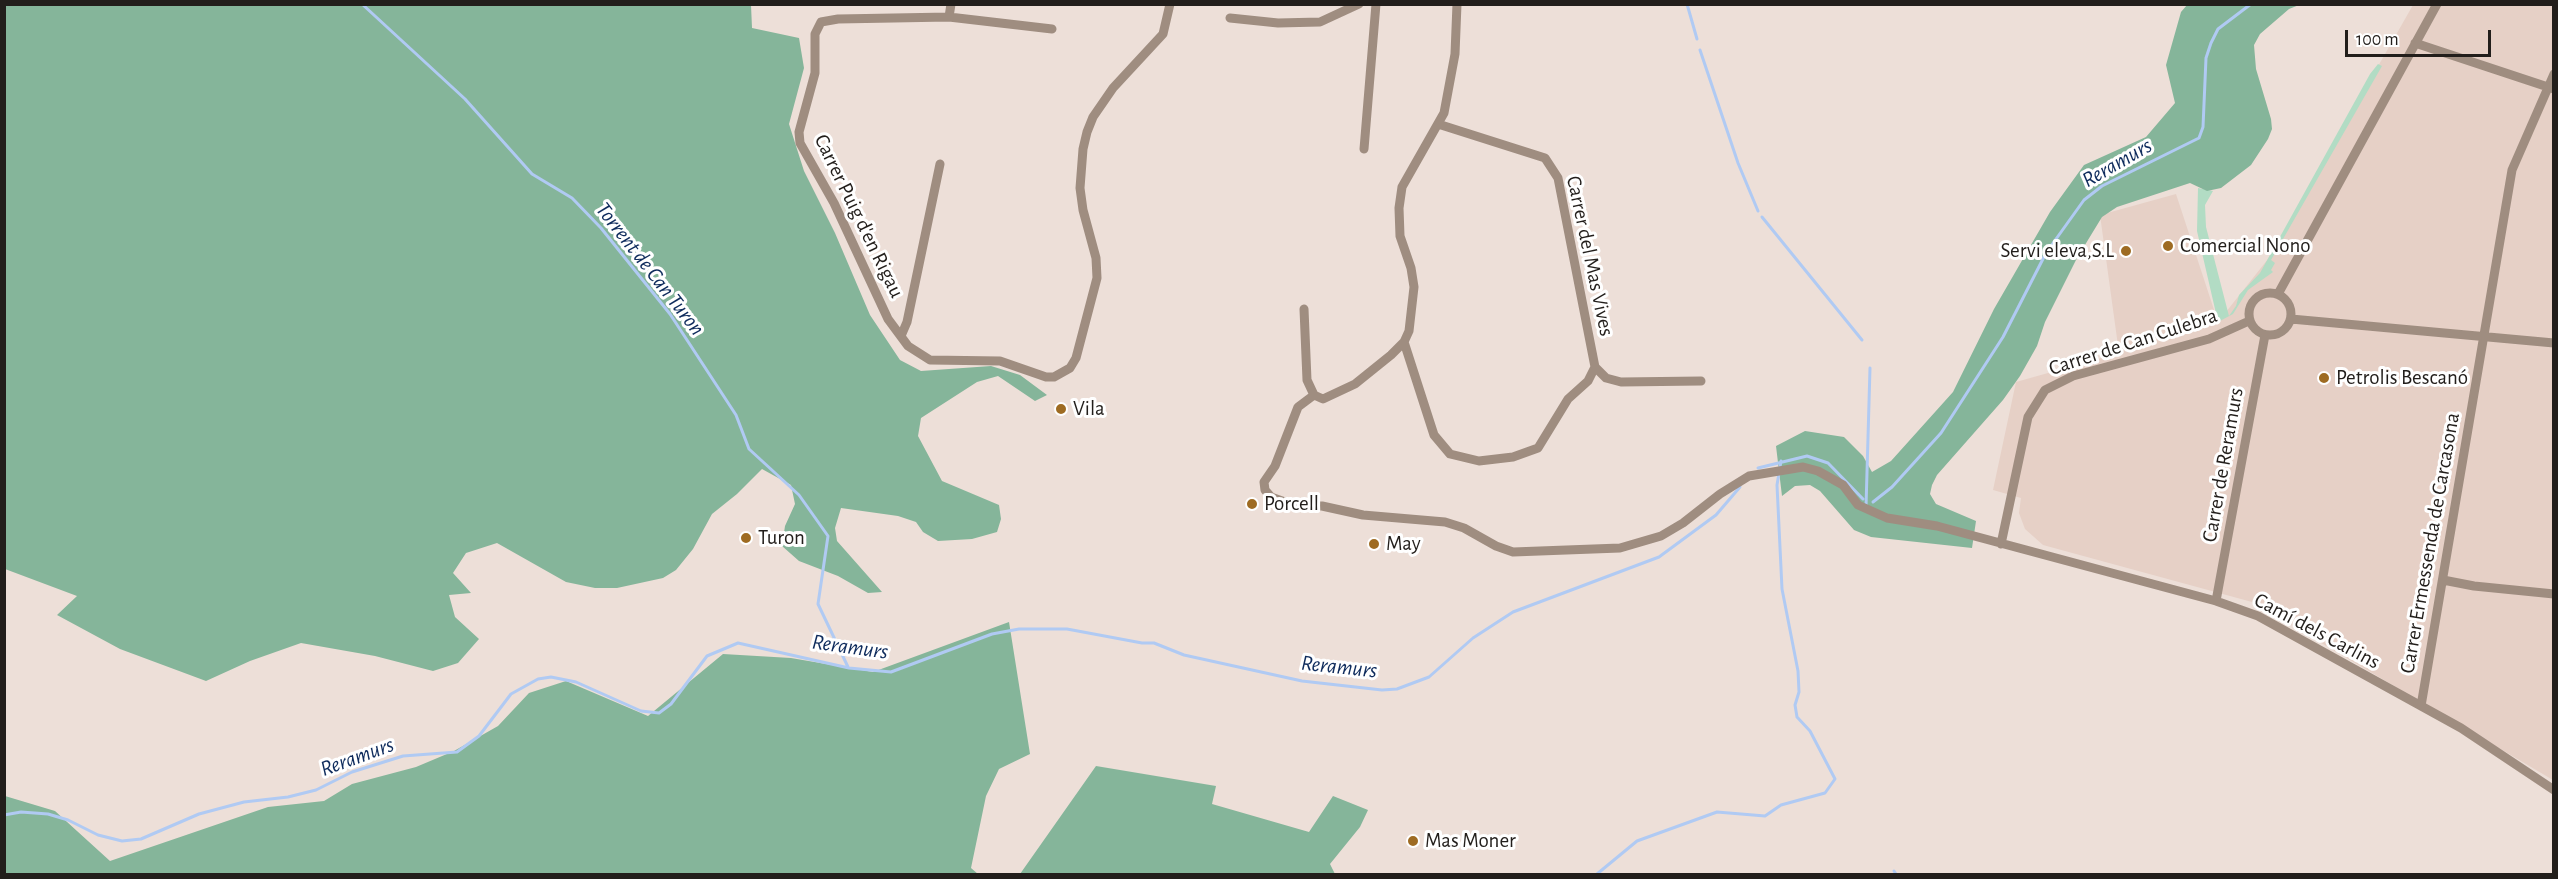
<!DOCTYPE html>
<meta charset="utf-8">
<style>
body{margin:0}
#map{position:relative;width:2558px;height:879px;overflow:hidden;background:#eddfd8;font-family:"Alegreya Sans",sans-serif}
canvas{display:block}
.frame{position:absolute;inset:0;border:6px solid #221e1b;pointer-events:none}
.scale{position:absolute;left:2345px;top:30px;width:146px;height:27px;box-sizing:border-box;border:3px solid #221e1b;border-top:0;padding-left:8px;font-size:18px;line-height:21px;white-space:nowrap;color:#221e1b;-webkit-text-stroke:4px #fff;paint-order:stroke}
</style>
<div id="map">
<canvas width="2558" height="879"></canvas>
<div class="frame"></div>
<div class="scale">100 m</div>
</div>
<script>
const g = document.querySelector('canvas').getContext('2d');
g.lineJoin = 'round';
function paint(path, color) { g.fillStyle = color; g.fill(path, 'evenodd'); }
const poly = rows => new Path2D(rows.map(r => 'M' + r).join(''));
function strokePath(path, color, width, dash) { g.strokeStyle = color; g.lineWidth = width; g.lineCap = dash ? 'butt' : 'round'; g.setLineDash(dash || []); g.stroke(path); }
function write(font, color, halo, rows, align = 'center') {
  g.font = font + ' "Alegreya Sans",sans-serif'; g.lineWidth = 6; g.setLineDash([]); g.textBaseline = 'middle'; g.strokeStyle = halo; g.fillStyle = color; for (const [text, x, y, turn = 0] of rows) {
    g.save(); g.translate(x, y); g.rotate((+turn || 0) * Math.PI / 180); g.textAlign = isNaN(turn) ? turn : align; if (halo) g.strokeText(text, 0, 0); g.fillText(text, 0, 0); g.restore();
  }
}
paint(poly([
 [2413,5,2553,5,2553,780,2252,602,2043,545,2025,529,2019,513,2021,498,1993,490,2016,382,2119,353,2100,215,2176,194,2218,322,2268,259]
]), '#e6d0c6');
paint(poly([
 [2378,64,2382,66,2271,260,2275,263,2271,270,2273,272,2248,290,2233,314,2218,322,2197,231,2198,188,2213,191,2205,205,2206,227,2229,316,2236,306,2239,295,2260,273,2370,74]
]), '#b2dcc4');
paint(poly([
 [4,5,751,5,752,28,799,38,804,68,789,124,804,171,835,233,870,315,900,360,921,371,991,366,1020,375,1047,395,1035,401,998,376,977,382,921,418,918,436,942,481,999,505,1001,519,997,532,972,539,938,541,923,532,916,522,898,516,841,508,835,528,837,541,882,592,868,593,838,576,799,561,782,546,785,526,795,504,791,485,762,469,737,494,712,514,693,549,676,570,663,578,617,588,595,588,566,582,497,543,466,553,453,573,471,593,449,595,455,617,479,639,458,663,433,671,375,656,301,643,250,661,206,681,120,649,57,615,77,596,5,569],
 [2187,5,2299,5,2289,9,2260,34,2254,45,2256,69,2271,119,2272,129,2268,139,2251,165,2221,188,2207,191,2190,183,2117,207,2102,217,2077,258,2045,322,2037,346,2020,376,2003,400,1937,475,1932,485,1930,494,1936,504,1976,521,1972,548,1871,537,1854,530,1820,491,1810,485,1795,486,1782,496,1776,446,1805,431,1844,437,1863,456,1872,472,1891,461,1953,392,1994,309,2050,212,2084,165,2146,137,2175,103,2166,65,2181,12],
 [1009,622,1030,754,999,769,986,796,971,868,978,874,5,874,5,796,55,811,110,861,268,807,324,801,352,784,416,767,454,751,498,726,529,693,566,681,648,716,723,654,791,658,873,672],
 [1096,766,1216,786,1212,804,1309,832,1333,796,1368,810,1360,827,1330,864,1335,874,1020,874]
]), '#85b59a');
strokePath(poly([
 [362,4,465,99,532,174,572,198,601,228,670,314,736,415,749,449,799,495,828,536,818,604,848,667],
 [1687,4,1697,39],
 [1700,50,1738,163,1758,211],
 [1762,217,1862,340],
 [1758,468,1807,456,1828,463,1863,499],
 [1873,502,1892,487,1941,433,2003,337,2046,253,2084,200,2102,186,2199,138,2203,127,2206,58,2211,43,2218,29,2251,4],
 [1866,507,1870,368],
 [4,815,21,812,48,814,68,820,98,835,122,841,141,839,199,814,244,802,288,797,316,790,352,772,403,756,457,752,479,736,511,694,538,679,551,677,576,682,641,711,659,713,671,704,707,656,738,643,849,668,891,672,992,634,1019,629,1067,629,1142,643,1154,643,1184,655,1302,681,1382,690,1397,689,1429,677,1473,638,1513,612,1659,557,1716,515,1740,487],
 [1894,871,1896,874],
 [1597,874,1637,841,1717,812,1765,816,1781,805,1825,793,1835,779,1810,731,1797,717,1795,705,1799,692,1798,671,1782,589,1777,485,1781,461]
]), '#b0caf3', 3);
strokePath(poly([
 [951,4,949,17,838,19,821,22,815,34,815,73,799,132,800,143,834,203,888,319,908,346,930,360,1000,361,1046,377,1054,377,1070,368,1076,358,1097,278,1096,258,1083,210,1080,188,1083,149,1087,132,1093,117,1113,88,1163,34,1170,4],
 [1457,4,1455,54,1444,113,1402,187,1399,208,1400,236,1411,268,1414,287,1409,331,1404,342,1391,355,1355,384,1323,399,1314,395,1298,407,1275,466,1264,482,1265,490,1271,497,1296,506,1322,506,1363,515,1445,522,1464,528,1496,546,1513,552,1620,548,1661,536,1683,523,1720,494,1749,476,1803,467,1818,471,1843,485,1858,505,1887,518,1937,526,2216,601,2258,616,2461,728,2554,790],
 [949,17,1052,29],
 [1230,18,1278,23,1320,22,1359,4],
 [2415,43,2554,89],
 [1364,149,1376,4],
 '2249 314a21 21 0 1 1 42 0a21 21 0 1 1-42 0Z',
 [2278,294,2437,4],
 [1304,309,1307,380,1314,395],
 [2291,319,2554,343],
 [901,336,907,322,940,164],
 [1404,342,1434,435,1450,454,1479,461,1513,457,1538,448,1568,399,1588,381,1595,367,1558,178,1545,158,1438,124],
 [1595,367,1606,378,1621,382,1701,381],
 [2001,544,2028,417,2045,390,2073,376,2209,339,2249,321],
 [2443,580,2474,586,2554,594],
 [2216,601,2265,335],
 [2421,706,2512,170,2554,74]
]), '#9f8d80', 9);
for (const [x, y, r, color] of [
 [2168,246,6,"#9e6b22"],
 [2126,251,6,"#9e6b22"],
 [2324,378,6,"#9e6b22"],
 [1061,409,6,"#9e6b22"],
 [1252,504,6,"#9e6b22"],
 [746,538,6,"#9e6b22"],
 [1374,544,6,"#9e6b22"],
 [1413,841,6,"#9e6b22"]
]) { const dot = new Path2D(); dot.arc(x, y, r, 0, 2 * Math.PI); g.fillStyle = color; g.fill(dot); strokePath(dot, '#fff', 2); }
write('21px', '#221e1b', '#fff', [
 ["Carrer Puig d'en Rigau",859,216,64],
 ["Carrer del Mas Vives",1590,256,78],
 ["Carrer de Can Culebra",2133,342,-18],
 ["Carrer de Reramurs",2223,465,-80],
 ["Carrer Ermessenda de Carcasona",2430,543,-80],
 ["Camí dels Carlins",2317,631,28]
]);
write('21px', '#221e1b', '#fff', [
 ["Comercial Nono",2180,246],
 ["Servi eleva,S.L",2114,251,"right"],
 ["Petrolis Bescanó",2336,378],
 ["Vila",1073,409],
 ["Porcell",1264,504],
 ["Turon",758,538],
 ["May",1386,544],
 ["Mas Moner",1425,841]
], 'left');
write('italic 22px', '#0e2b5c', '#fff', [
 ["Reramurs",2117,163,-30],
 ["Torrent de Can Turon",650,269,52],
 ["Reramurs",850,647,8],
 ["Reramurs",1339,667,6],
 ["Reramurs",357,757,-20]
]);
</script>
